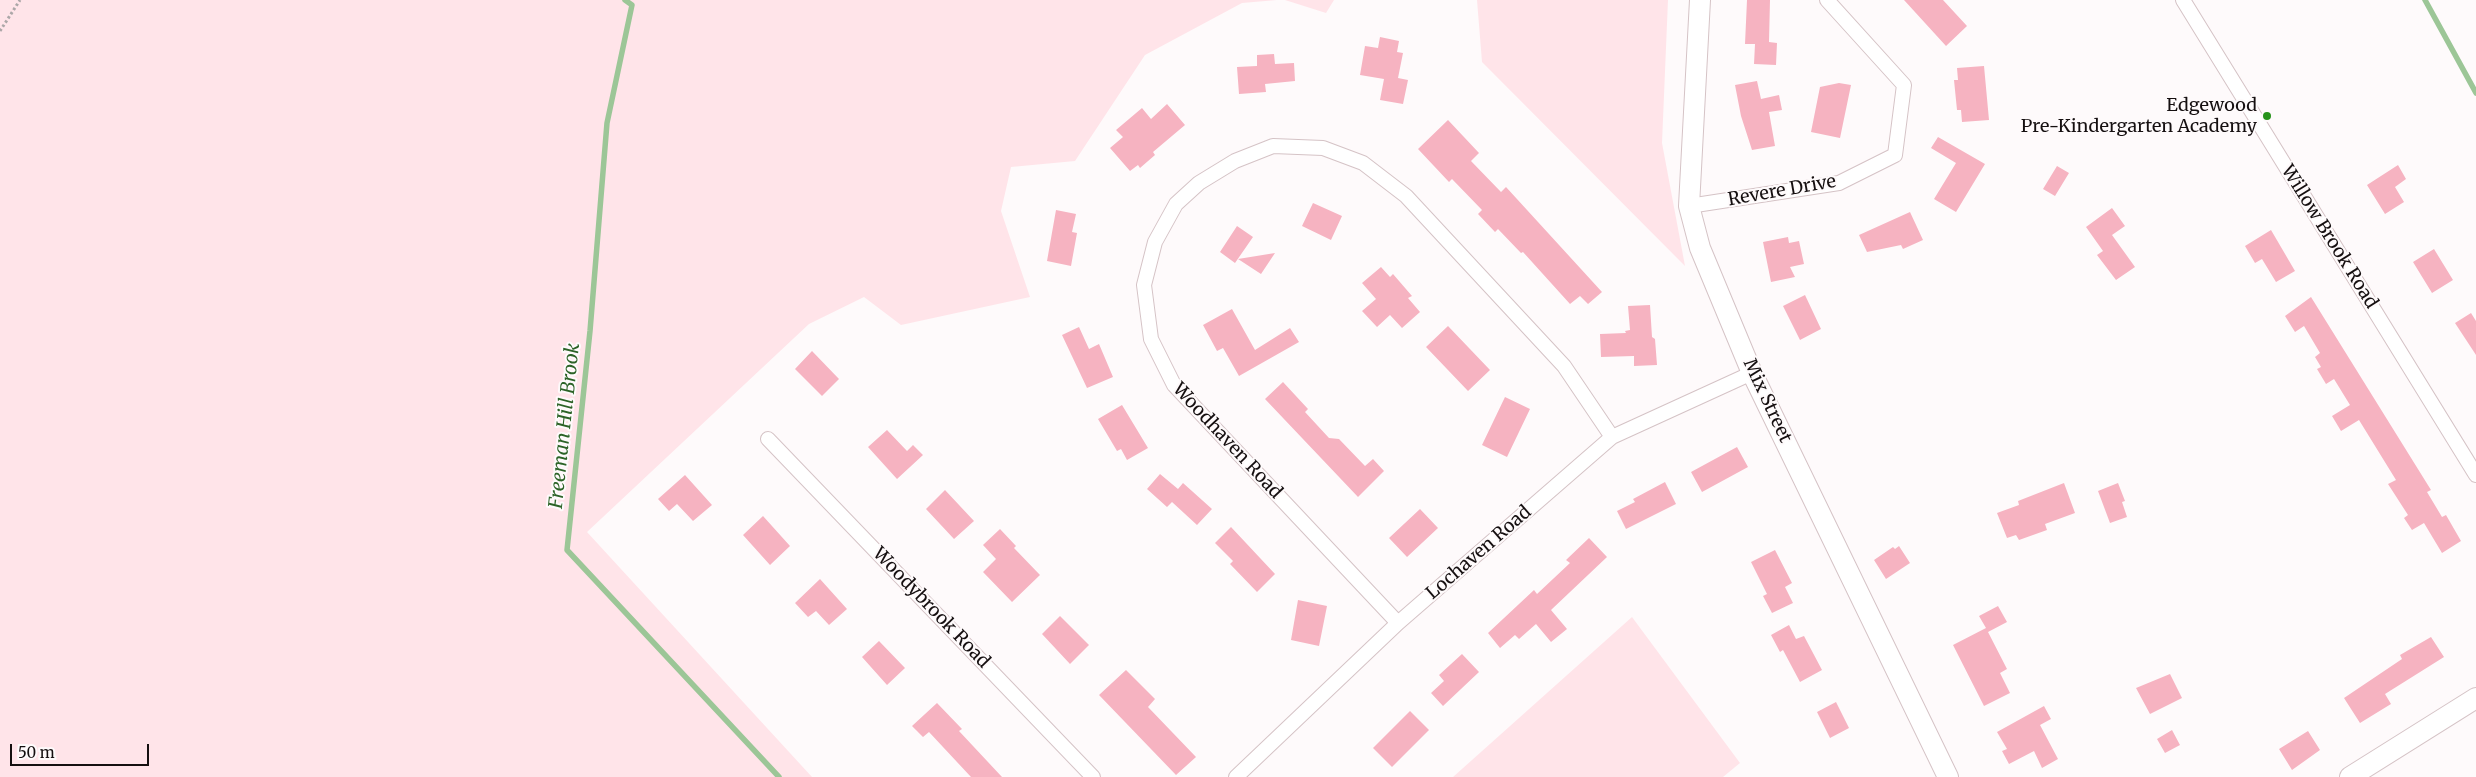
<!DOCTYPE html>
<style>
body{margin:0}
#map{position:relative;width:2476px;height:777px;overflow:hidden;background:#fefafb;font-family:Merriweather,serif}
canvas{display:block}
.scale{position:absolute;left:10px;top:744px;width:139px;height:22px;box-sizing:border-box;border:2px solid #150f10;border-top:0;padding-left:6px;font-size:15px;line-height:18px;white-space:nowrap;color:#150f10;-webkit-text-stroke:4px #fefafb;paint-order:stroke}
</style>
<div id="map">
<canvas width="2476" height="777"></canvas>
<div class="scale">50 m</div>
</div>
<script>
const g = document.querySelector('canvas').getContext('2d');
g.lineJoin = 'round';
function paint(path, color) { g.fillStyle = color; g.fill(path, 'evenodd'); }
const poly = rows => new Path2D(rows.map(r => 'M' + r).join(''));
function strokePath(path, color, width, dash) { g.strokeStyle = color; g.lineWidth = width; g.lineCap = dash ? 'butt' : 'round'; g.setLineDash(dash || []); g.stroke(path); }
function write(font, color, halo, rows, align = 'center') {
  g.font = font + ' Merriweather,serif'; g.lineWidth = 4; g.setLineDash([]); g.textBaseline = 'middle'; g.strokeStyle = halo; g.fillStyle = color; for (const [text, x, y, turn = 0] of rows) {
    g.save(); g.translate(x, y); g.rotate((+turn || 0) * Math.PI / 180); g.textAlign = isNaN(turn) ? turn : align; if (halo) g.strokeText(text, 0, 0); g.fillText(text, 0, 0); g.restore();
  }
}
paint(poly([
 [0,0,1277,0,1242,3,1145,55,1075,161,1011,167,1001,211,1030,297,901,325,864,297,809,324,587,532,812,777,0,777],
 [1285,0,1334,0,1326,13],
 [1477,0,1668,0,1662,143,1685,266,1482,62],
 [1632,617,1740,763,1723,777,1453,777]
]), '#ffe4e9');
strokePath(poly([
 [625,0,632,5,607,123,590,331,567,550,779,777],
 [2425,0,2476,93]
]), '#9cc697', 5.5);
paint(poly([
 [1747,0,1770,0,1769,42,1777,43,1776,65,1754,64,1755,44,1745,44],
 [1904,0,1943,0,1967,26,1946,46],
 [1380,37,1399,41,1397,52,1403,53,1398,78,1408,80,1403,104,1380,100,1384,79,1360,75,1365,46,1378,48],
 [1274,54,1275,64,1294,63,1295,81,1265,84,1266,92,1239,94,1237,67,1257,66,1257,55],
 [1984,66,1989,120,1962,122,1961,110,1957,110,1954,80,1958,80,1957,68],
 [1757,81,1761,99,1779,95,1782,110,1769,112,1775,146,1752,150,1741,116,1735,85],
 [1839,83,1851,85,1840,138,1811,132,1820,87],
 [1167,104,1185,125,1153,152,1155,155,1140,168,1138,165,1130,171,1110,148,1123,137,1116,130,1142,108,1151,119],
 [1448,120,1479,153,1471,161,1501,192,1506,187,1602,292,1588,304,1580,296,1570,304,1523,252,1521,253,1498,229,1495,232,1478,214,1482,210,1452,179,1449,182,1418,149],
 [1938,137,1985,164,1956,212,1934,199,1956,163,1931,148],
 [2398,165,2406,179,2395,187,2404,202,2385,214,2367,185],
 [2057,166,2069,173,2055,196,2043,189],
 [1313,203,1342,216,1331,240,1302,226],
 [2112,208,2125,226,2112,235,2135,267,2116,280,2097,255,2103,251,2086,227],
 [1056,210,1076,214,1072,232,1077,233,1071,266,1047,261],
 [1910,212,1923,240,1903,249,1901,245,1867,252,1859,235],
 [1237,226,1253,237,1235,263,1220,252],
 [2271,230,2295,271,2276,282,2262,259,2255,263,2245,246],
 [1788,237,1789,243,1799,241,1804,264,1790,267,1795,277,1771,282,1763,242],
 [2434,249,2453,280,2432,293,2413,262],
 [1275,253,1261,274,1238,259],
 [1381,267,1390,277,1393,274,1412,296,1408,298,1420,312,1402,328,1390,315,1377,327,1362,311,1376,299,1362,283],
 [1805,295,1821,329,1800,340,1783,306],
 [2311,297,2431,490,2427,492,2442,517,2446,515,2461,541,2442,553,2424,523,2412,530,2404,518,2408,515,2388,484,2396,480,2359,420,2341,431,2332,416,2350,405,2334,379,2326,384,2317,369,2321,367,2315,357,2320,353,2304,326,2295,332,2285,316],
 [1650,305,1652,337,1655,339,1657,365,1634,366,1634,356,1601,357,1600,334,1626,333,1625,331,1630,330,1628,306],
 [1232,309,1255,350,1290,328,1299,342,1239,376,1223,348,1217,351,1203,325],
 [2471,313,2476,321,2476,355,2455,323],
 [1448,326,1490,370,1468,391,1426,347],
 [1079,327,1089,349,1099,344,1113,377,1087,388,1062,335],
 [812,351,839,379,822,396,795,369],
 [1283,382,1308,409,1305,412,1329,438,1339,439,1365,466,1373,459,1384,471,1358,497,1265,399],
 [1505,397,1530,409,1507,457,1482,445],
 [1122,405,1148,448,1127,460,1121,449,1117,451,1098,419],
 [887,430,907,451,913,445,923,455,897,479,868,447],
 [1737,447,1748,467,1702,492,1691,472],
 [1160,474,1178,489,1183,483,1212,509,1197,525,1172,502,1167,507,1147,489],
 [685,475,712,505,693,521,677,504,669,511,658,499],
 [1665,482,1676,504,1626,529,1617,511,1635,502,1633,499],
 [2064,483,2075,513,2045,524,2047,530,2019,540,2016,535,2007,538,1997,513,2019,505,2018,501],
 [2118,483,2125,501,2122,502,2127,517,2110,523,2098,491],
 [945,490,974,521,954,539,926,509],
 [1420,509,1438,528,1407,557,1389,538],
 [763,516,790,546,770,565,743,535],
 [1231,527,1275,574,1257,592,1230,564,1233,561,1215,543],
 [1000,529,1016,546,1014,548,1040,575,1012,602,983,572,996,559,983,545],
 [1589,538,1607,557,1551,610,1567,629,1551,642,1536,624,1519,639,1515,635,1500,648,1488,633,1534,590,1537,594,1570,563,1566,560],
 [1899,546,1910,563,1886,579,1874,560,1893,547,1895,549],
 [1775,550,1792,583,1785,587,1793,603,1772,613,1763,596,1767,594,1751,562],
 [820,579,847,609,829,625,816,611,808,617,795,603],
 [1298,600,1327,606,1319,646,1291,640],
 [1998,606,2007,622,1988,632,2007,669,2000,673,2010,693,1984,706,1953,645,1986,628,1979,616],
 [1060,616,1089,645,1070,664,1042,634],
 [1789,625,1796,639,1804,636,1822,670,1800,682,1783,650,1780,652,1771,635],
 [2431,637,2444,657,2385,694,2391,704,2360,723,2344,698,2402,659,2400,655],
 [879,641,905,668,887,685,862,657],
 [1462,654,1479,672,1443,706,1431,693,1444,681,1439,675],
 [1126,670,1155,699,1148,707,1196,757,1176,775,1099,695],
 [2170,674,2182,698,2150,714,2136,688],
 [1836,702,1849,728,1830,738,1817,712],
 [937,703,962,729,959,731,1002,777,971,777,929,732,923,737,912,726],
 [2044,706,2051,719,2040,725,2058,759,2042,768,2034,751,2009,764,2002,751,2007,749,1997,732],
 [1410,711,1429,730,1392,767,1373,748],
 [2172,730,2180,745,2165,753,2157,739],
 [2308,731,2320,750,2292,770,2279,749]
]), '#f6b3c1');
const minor = poly([
 [2183,0,2476,475],
 [1689,206,1839,183,1895,155,1904,85,1827,0],
 [768,439,1093,777],
 [1398,623,1174,385,1151,339,1144,285,1155,242,1176,204,1199,183,1235,161,1273,146,1323,148,1363,163,1406,196,1564,366,1612,437],
 [1236,777,1398,623,1612,437,1752,373]
]);
const secondary = poly([
 [1700,0,1689,206,1700,248,1752,373,1948,777],
 [2350,777,2476,698]
]);
strokePath(minor, '#d5c3c6', 16);
strokePath(secondary, '#d5c3c6', 22);
strokePath(poly([
 [0,31,20,0]
]), '#aca7a8', 3, [2.5, 2.5]);
strokePath(minor, '#fff', 14);
strokePath(secondary, '#fff', 20);
for (const [x, y, r, color] of [
 [2267,116,5,"#26921a"]
]) { const dot = new Path2D(); dot.arc(x, y, r, 0, 2 * Math.PI); g.fillStyle = color; g.fill(dot); strokePath(dot, '#fefafb', 2); }
write('18px', '#150f10', '#fefafb', [
 ["Edgewood",2257,106],
 ["Pre-Kindergarten Academy",2257,127]
], 'right');
write('18px', '#150f10', '#fefafb', [
 ["Revere Drive",1782,191,-10],
 ["Willow Brook Road",2329,237,58],
 ["Mix Street",1767,401,65],
 ["Woodhaven Road",1227,441,47],
 ["Lochaven Road",1479,553,-41],
 ["Woodybrook Road",931,608,46]
]);
write('italic 19px', '#2c6327', '#fefafb', [
 ["Freeman Hill Brook",565,426,-84]
]);
</script>
